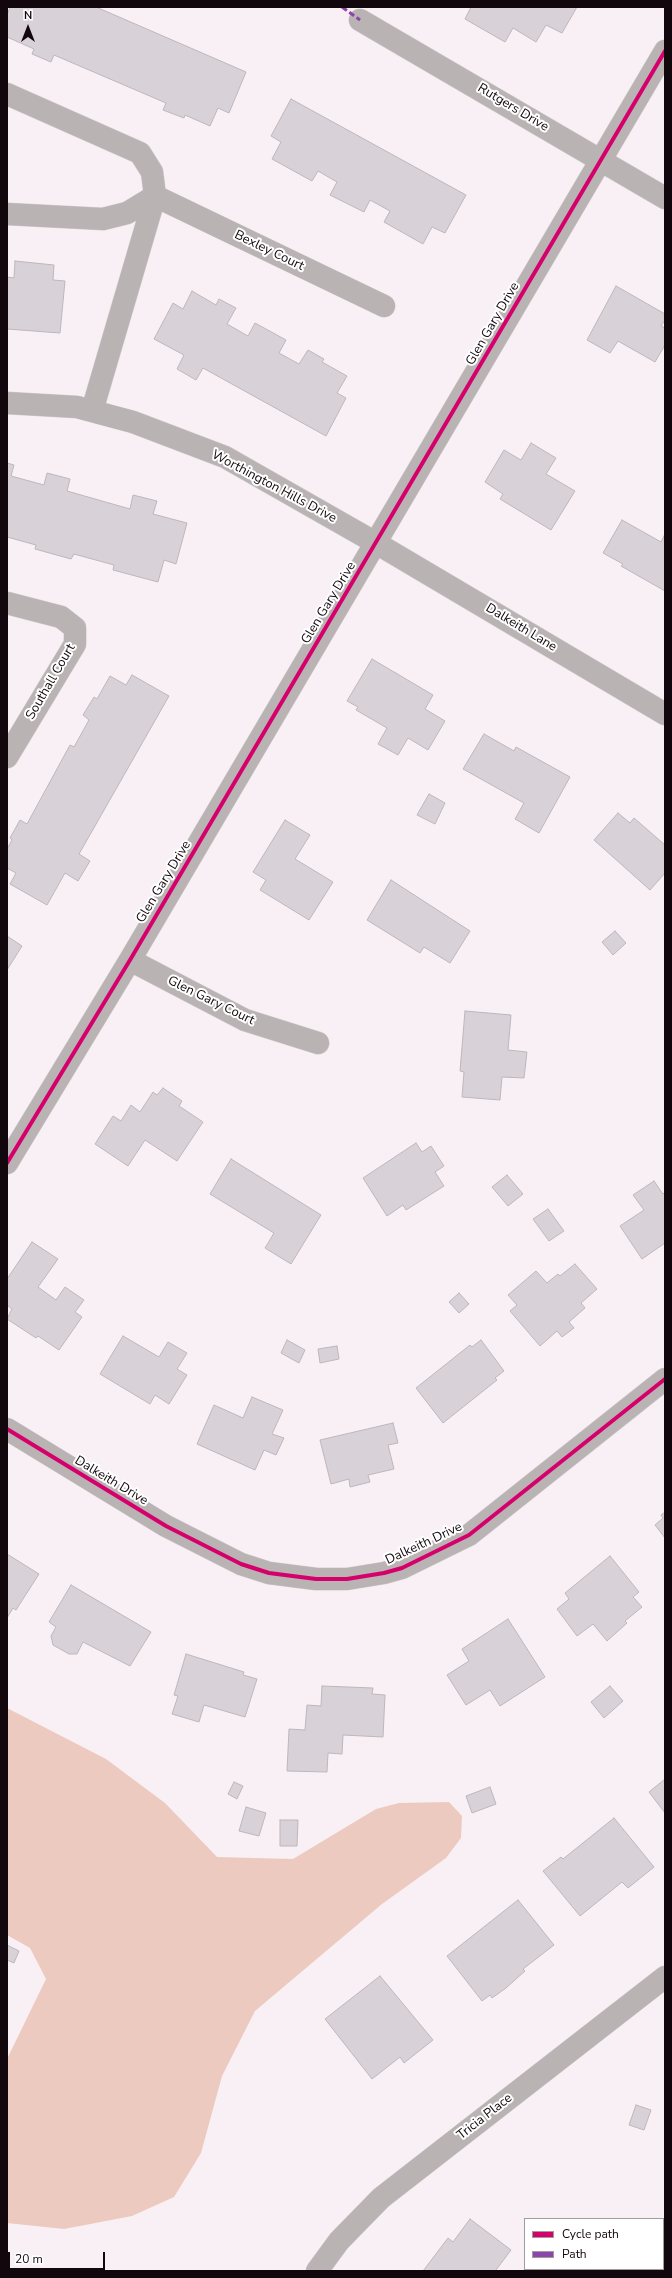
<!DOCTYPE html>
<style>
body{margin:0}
#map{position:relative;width:672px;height:2278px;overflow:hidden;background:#f8f0f4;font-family:"Nunito Sans",sans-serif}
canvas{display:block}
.frame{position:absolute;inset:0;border:8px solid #12070d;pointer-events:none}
.legend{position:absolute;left:524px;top:2218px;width:140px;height:52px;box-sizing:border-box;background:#fff;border:1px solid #a09c9e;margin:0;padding:5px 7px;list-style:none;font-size:12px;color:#12070d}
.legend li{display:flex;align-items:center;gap:8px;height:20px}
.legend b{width:20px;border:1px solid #a09c9e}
.north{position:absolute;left:8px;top:8px;width:40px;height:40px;-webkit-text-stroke:3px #fff;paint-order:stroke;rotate:0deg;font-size:11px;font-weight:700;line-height:16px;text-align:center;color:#12070d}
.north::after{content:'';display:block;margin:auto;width:14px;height:18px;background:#12070d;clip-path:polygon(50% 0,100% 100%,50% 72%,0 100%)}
.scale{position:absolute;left:8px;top:2252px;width:97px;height:18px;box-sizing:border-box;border:2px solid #12070d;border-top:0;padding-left:5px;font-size:12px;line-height:14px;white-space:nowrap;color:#12070d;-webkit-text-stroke:3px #fff;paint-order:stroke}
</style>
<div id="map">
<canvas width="672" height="2278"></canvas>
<div class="frame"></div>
<ul class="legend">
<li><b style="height:5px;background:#d6006c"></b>Cycle path</li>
<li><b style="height:5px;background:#8e44ad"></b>Path</li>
</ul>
<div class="north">N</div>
<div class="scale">20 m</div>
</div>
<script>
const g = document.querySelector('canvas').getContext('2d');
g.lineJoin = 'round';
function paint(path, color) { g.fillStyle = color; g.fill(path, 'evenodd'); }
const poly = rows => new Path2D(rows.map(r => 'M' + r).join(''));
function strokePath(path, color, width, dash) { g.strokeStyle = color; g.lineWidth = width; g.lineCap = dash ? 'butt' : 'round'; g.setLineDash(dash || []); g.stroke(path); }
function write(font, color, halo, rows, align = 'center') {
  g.font = font + ' "Nunito Sans",sans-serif'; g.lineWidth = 4; g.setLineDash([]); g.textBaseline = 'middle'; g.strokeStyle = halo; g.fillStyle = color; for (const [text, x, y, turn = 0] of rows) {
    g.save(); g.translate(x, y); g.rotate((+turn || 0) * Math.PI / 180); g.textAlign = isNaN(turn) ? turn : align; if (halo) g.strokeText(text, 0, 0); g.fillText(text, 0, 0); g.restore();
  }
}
paint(poly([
 [7,1708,106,1759,165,1803,217,1857,293,1859,376,1809,399,1803,449,1802,462,1816,461,1838,446,1858,382,1904,255,2011,222,2076,201,2153,174,2197,132,2216,64,2229,7,2223,7,2059,46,1979,30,1948,7,1935]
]), '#edcabf');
const building = poly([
 [10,7,96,7,246,72,229,113,218,108,210,126,185,115,184,118,163,110,166,103,54,55,51,62,32,54,34,49,7,37,7,15,10,7],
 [471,7,577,7,562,33,546,25,536,42,513,28,505,42,465,19,471,7],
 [291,99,466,195,445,233,432,227,423,244,384,222,390,211,370,200,364,212,330,195,337,182,318,171,312,181,272,159,281,142,271,136,291,99],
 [15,261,54,265,53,280,65,281,60,333,7,329,7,277,14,278,15,261],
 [616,286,665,314,665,320,661,326,665,328,665,345,655,362,618,341,610,353,587,340,616,286],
 [192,291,216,305,219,299,236,308,227,324,248,336,255,323,286,340,279,353,299,364,308,350,324,359,322,362,347,376,337,393,346,398,326,436,203,368,196,380,177,369,184,355,154,339,173,303,183,309,192,291],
 [531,443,556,458,546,474,575,491,551,530,500,499,503,494,485,482,504,450,521,460,531,443],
 [7,463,14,465,11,476,44,485,47,473,70,479,67,491,130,509,133,495,157,501,153,514,187,523,176,564,164,560,158,582,113,570,114,565,74,554,71,559,35,549,36,545,7,537,7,463],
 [622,520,661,542,665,534,665,591,621,566,623,564,603,553,622,520],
 [372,659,433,695,425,709,445,721,428,750,408,738,398,755,378,744,387,728,356,710,358,707,347,701,372,659],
 [132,675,169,696,79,854,90,861,78,881,65,873,47,905,10,884,16,873,7,868,7,849,12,840,10,838,20,820,27,824,70,745,74,747,89,720,83,715,94,697,97,699,110,676,126,685,132,675],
 [484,734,514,751,516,747,570,777,539,833,515,819,524,803,463,769,484,734],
 [429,794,445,803,435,824,417,815,429,794],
 [618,813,630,823,634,818,665,845,665,873,650,890,594,840,618,813],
 [285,820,310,835,295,859,333,882,309,920,260,890,266,880,253,872,285,820],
 [391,880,470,931,450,963,424,947,420,953,367,920,391,880],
 [615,931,626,943,613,955,602,942,615,931],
 [7,936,22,946,7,970,7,936],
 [465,1011,511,1015,508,1050,527,1052,524,1078,502,1077,500,1100,462,1097,464,1072,460,1071,465,1011],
 [163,1088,182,1101,179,1106,203,1122,177,1161,145,1140,128,1166,95,1144,113,1116,121,1121,131,1105,140,1112,153,1092,157,1095,163,1088],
 [416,1143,422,1152,431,1146,444,1166,435,1172,444,1186,406,1210,403,1205,387,1216,363,1178,416,1143],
 [231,1159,321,1215,291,1264,265,1248,274,1233,210,1194,231,1159],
 [507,1175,523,1194,508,1206,492,1187,507,1175],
 [654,1181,663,1194,665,1192,665,1243,642,1259,620,1226,644,1210,633,1195,654,1181],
 [548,1209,564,1231,549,1241,533,1219,548,1209],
 [32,1242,58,1259,38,1287,56,1300,65,1287,84,1300,75,1312,82,1317,59,1350,38,1336,36,1338,7,1319,12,1309,7,1305,7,1279,32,1242],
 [575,1264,597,1289,581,1303,585,1308,569,1322,574,1328,562,1337,557,1331,540,1346,510,1311,517,1305,508,1295,536,1271,547,1283,558,1274,560,1276,575,1264],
 [459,1293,469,1304,459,1313,449,1302,459,1293],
 [123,1336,159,1357,168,1342,187,1353,177,1369,187,1375,169,1404,155,1395,150,1404,100,1374,123,1336],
 [287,1340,305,1350,299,1363,281,1353,287,1340],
 [481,1340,504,1371,495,1378,497,1380,443,1423,416,1388,470,1345,472,1347,481,1340],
 [337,1346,339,1359,320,1363,318,1349,337,1346],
 [252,1397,283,1410,272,1434,284,1438,276,1455,264,1450,255,1470,197,1444,214,1405,243,1418,252,1397],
 [393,1423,398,1443,388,1445,394,1469,368,1475,370,1482,350,1487,349,1479,331,1484,320,1440,393,1423],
 [665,1512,665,1538,655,1525,663,1518,661,1515,665,1512],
 [7,1554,39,1574,16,1610,13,1608,7,1618,7,1554],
 [610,1556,639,1592,633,1597,642,1607,625,1621,627,1623,607,1641,593,1624,577,1636,557,1609,569,1599,565,1593,610,1556],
 [71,1585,151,1632,130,1666,83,1642,77,1654,69,1654,53,1645,51,1636,56,1627,49,1622,71,1585],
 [508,1619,545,1677,500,1706,490,1690,466,1705,447,1675,469,1661,462,1649,508,1619],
 [186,1654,244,1672,243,1675,257,1679,245,1717,204,1705,199,1722,172,1714,178,1696,174,1695,186,1654],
 [322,1686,373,1688,372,1694,385,1695,383,1737,343,1735,342,1754,328,1753,327,1772,287,1771,289,1729,305,1730,307,1705,321,1706,322,1686],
 [610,1686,623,1701,604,1718,591,1702,610,1686],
 [665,1779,665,1813,649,1792,665,1779],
 [234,1782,243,1786,237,1799,228,1794,234,1782],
 [490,1787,496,1804,472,1813,466,1796,490,1787],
 [246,1807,266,1813,259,1836,239,1831,246,1807],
 [614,1818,654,1867,628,1888,622,1882,580,1916,543,1871,561,1857,563,1859,614,1818],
 [280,1820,298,1820,297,1846,280,1846,280,1820],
 [518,1900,554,1945,523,1969,525,1971,506,1988,492,1998,490,1995,482,2001,447,1956,518,1900],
 [7,1945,19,1951,14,1963,7,1960,7,1945],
 [380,1976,433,2040,404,2063,400,2057,372,2079,325,2019,380,1976],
 [636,2105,651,2110,644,2130,629,2125,636,2105],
 [470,2219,511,2250,496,2270,497,2271,423,2271,448,2238,453,2242,470,2219]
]);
paint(building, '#d9d1d8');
strokePath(building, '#bdb6bc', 1);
const street = poly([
 [360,20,665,198],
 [7,94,140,153,152,172,155,196,127,213,103,219,7,214],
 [7,403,77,407,133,422,225,457,376,543,665,714],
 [92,411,155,196,384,306],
 [7,603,61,617,75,628,75,644,7,757],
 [130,960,245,1020,318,1043],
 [7,1163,130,960,665,51],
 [7,1429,166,1526,241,1564,269,1573,316,1579,347,1579,384,1573,402,1568,469,1535,665,1379],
 [317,2271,339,2241,381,2198,665,1977]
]);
strokePath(street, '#d2cccf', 23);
strokePath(street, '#b9b3b3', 22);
strokePath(poly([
 [342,7,360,20]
]), '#8e44ad', 3, [6, 3]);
strokePath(poly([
 [7,1163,130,960,665,51],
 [7,1429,166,1526,241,1564,269,1573,316,1579,347,1579,384,1573,402,1568,469,1535,665,1379]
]), '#d6006c', 4);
write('13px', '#12070d', '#fff', [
 ["Rutgers Drive",513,108,31],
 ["Bexley Court",269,251,26],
 ["Glen Gary Drive",493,324,-60],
 ["Worthington Hills Drive",274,487,28],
 ["Glen Gary Drive",329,603,-59],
 ["Dalkeith Lane",521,628,31],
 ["Southall Court",51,682,-60],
 ["Glen Gary Drive",164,882,-59],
 ["Glen Gary Court",211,1001,26],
 ["Dalkeith Drive",111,1481,31],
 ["Dalkeith Drive",424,1544,-25],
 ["Tricia Place",485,2117,-38]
]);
</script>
